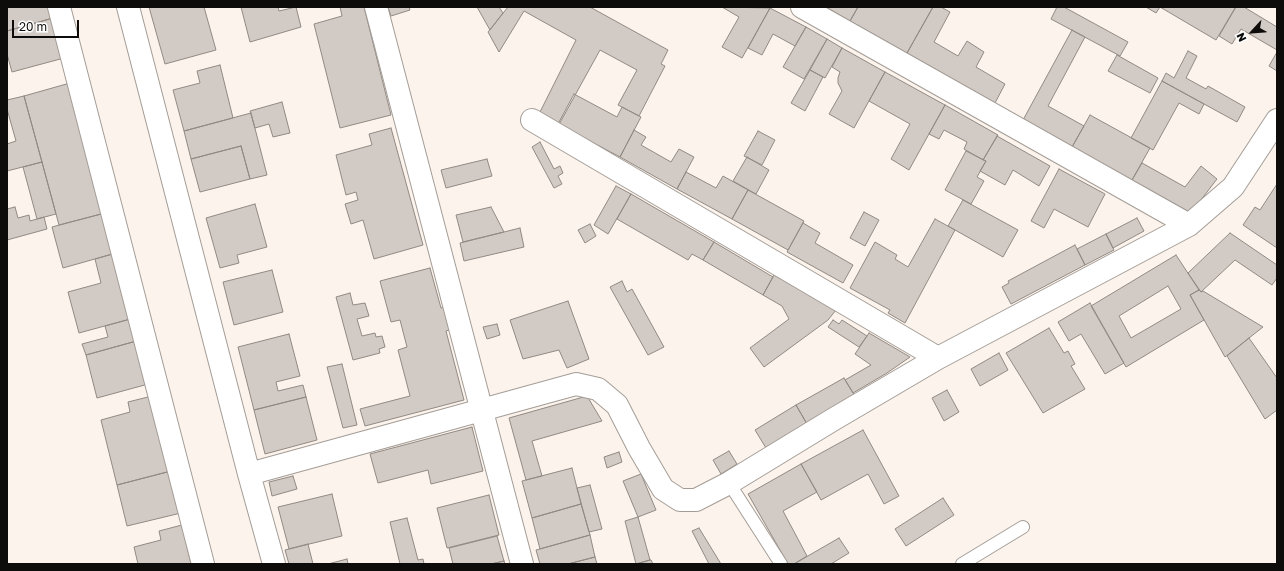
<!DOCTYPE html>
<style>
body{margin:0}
#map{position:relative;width:1284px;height:571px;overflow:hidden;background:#fbf3ec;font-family:"Golos Text",sans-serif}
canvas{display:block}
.frame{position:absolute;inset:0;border:8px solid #0e0c0a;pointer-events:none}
.north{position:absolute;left:1232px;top:12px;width:40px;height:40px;-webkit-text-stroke:3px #fff;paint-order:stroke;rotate:244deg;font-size:11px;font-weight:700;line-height:16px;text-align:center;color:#0e0c0a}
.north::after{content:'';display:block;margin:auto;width:14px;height:18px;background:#0e0c0a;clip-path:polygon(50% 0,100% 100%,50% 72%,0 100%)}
.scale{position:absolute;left:12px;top:20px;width:67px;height:18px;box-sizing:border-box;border:2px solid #0e0c0a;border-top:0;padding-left:5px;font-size:12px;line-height:14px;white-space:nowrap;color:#0e0c0a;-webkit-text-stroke:3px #fff;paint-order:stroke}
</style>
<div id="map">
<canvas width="1284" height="571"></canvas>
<div class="frame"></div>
<div class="north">N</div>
<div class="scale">20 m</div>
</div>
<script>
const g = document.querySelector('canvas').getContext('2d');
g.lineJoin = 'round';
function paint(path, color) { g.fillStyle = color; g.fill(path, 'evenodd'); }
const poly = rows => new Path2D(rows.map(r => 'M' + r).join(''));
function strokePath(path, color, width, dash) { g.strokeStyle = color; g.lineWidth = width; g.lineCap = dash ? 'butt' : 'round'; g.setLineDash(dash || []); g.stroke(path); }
const building = poly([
 [7,7,50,7,53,18,7,31,7,7],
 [149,7,204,7,216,50,165,64,149,7],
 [241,7,278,7,279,11,296,7,301,27,250,42,241,7],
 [340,7,364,7,391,115,340,128,314,24,342,16,340,7],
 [388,7,409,7,410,10,391,16,388,7],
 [477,7,499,7,503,13,490,30,477,7],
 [508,7,590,7,668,50,661,64,665,66,639,116,618,105,637,70,600,50,557,128,537,118,576,40,524,11,499,52,488,32,508,7],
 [722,7,770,8,742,58,722,47,739,17,722,7],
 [826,7,858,7,850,21,826,7],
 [858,7,933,7,907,53,850,21,858,7],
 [933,7,941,7,950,12,934,42,958,56,967,41,984,52,976,67,1005,84,995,103,907,53,933,7],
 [1057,7,1064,7,1128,42,1120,56,1051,19,1057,7],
 [1146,7,1160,7,1156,13,1146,7],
 [1160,7,1234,7,1235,8,1216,40,1160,7],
 [1236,7,1244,7,1277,27,1277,50,1241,29,1232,44,1219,36,1236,7],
 [770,8,806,27,795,46,773,34,762,55,748,48,770,8],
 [53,18,64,58,12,72,7,54,7,31,53,18],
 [806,27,827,39,804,79,783,67,806,27],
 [1072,30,1085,37,1048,106,1084,126,1072,147,1023,120,1072,30],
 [827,39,842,48,825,78,810,70,827,39],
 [842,48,885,72,854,128,829,114,842,91,838,83,838,78,840,72,832,67,842,48],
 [1188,51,1197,56,1186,78,1206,89,1208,86,1245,107,1237,122,1162,81,1166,73,1174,78,1188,51],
 [1277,52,1277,71,1269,66,1277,52],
 [1117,55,1158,78,1150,93,1108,71,1117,55],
 [220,65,233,118,184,131,173,90,200,83,197,71,220,65],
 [810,70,823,77,805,111,791,103,810,70],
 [885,72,945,105,909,170,891,159,910,124,869,101,885,72],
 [1162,81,1204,104,1199,114,1179,103,1153,150,1131,138,1162,81],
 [70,83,105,213,59,225,24,96,70,83],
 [574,94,617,117,622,107,641,117,620,157,558,124,574,94],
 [24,96,42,162,7,171,7,144,16,141,7,109,7,100,24,96],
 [282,102,290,133,273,137,269,124,255,128,250,111,282,102],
 [945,105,998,135,983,160,964,149,967,142,944,130,939,139,929,134,945,105],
 [251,113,267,175,250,179,241,146,191,159,184,131,251,113],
 [1090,115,1150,148,1132,180,1072,147,1090,115],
 [391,128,423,245,374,259,363,220,351,224,345,204,358,200,356,192,346,195,336,155,372,145,369,134,391,128],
 [634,130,646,137,641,145,671,162,679,149,694,157,677,189,620,157,634,130],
 [758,131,775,140,762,165,744,156,758,131],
 [997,136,1050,166,1039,186,1013,170,1005,185,980,171,986,161,983,160,997,136],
 [540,142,554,169,560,166,563,173,558,176,562,184,554,188,532,147,540,142],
 [241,146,250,179,200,192,191,159,241,146],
 [966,151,986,161,977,177,984,181,971,204,945,190,966,151],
 [747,157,769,170,756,194,733,181,747,157],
 [487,159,492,176,446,188,441,170,487,159],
 [42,162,56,214,37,219,23,167,42,162],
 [1142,163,1185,187,1201,166,1217,179,1191,213,1132,180,1142,163],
 [1059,169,1105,194,1088,227,1054,209,1044,228,1031,221,1059,169],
 [686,172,716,188,723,176,748,190,732,219,677,189,686,172],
 [1277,184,1277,248,1243,225,1255,207,1260,210,1277,184],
 [616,186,631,194,608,234,594,225,616,186],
 [748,190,804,221,788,250,732,219,748,190],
 [631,194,714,242,703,260,692,254,688,260,617,219,631,194],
 [963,200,1018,230,1003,257,948,226,963,200],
 [255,204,267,247,237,255,239,263,220,268,206,218,255,204],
 [15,207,18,218,29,215,30,221,44,217,47,229,7,240,7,209,15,207],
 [491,207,504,232,463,242,456,215,491,207],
 [864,212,879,220,865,246,850,238,864,212],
 [105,213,116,253,63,268,52,227,105,213],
 [1137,218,1144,231,1113,248,1106,234,1137,218],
 [935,219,955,230,905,323,888,313,890,310,850,288,875,242,897,255,895,259,908,267,935,219],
 [803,223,820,233,815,243,853,265,843,283,787,252,803,223],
 [590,224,596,236,585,243,578,230,590,224],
 [520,228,524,247,464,261,460,243,520,228],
 [1230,233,1277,265,1277,278,1272,285,1235,260,1201,292,1188,273,1230,233],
 [1106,234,1114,250,1085,265,1077,249,1106,234],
 [714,242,773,277,763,295,703,260,714,242],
 [1075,245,1085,265,1011,304,1002,287,1009,283,1008,281,1075,245],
 [116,253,134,318,79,333,68,292,101,283,95,259,116,253],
 [1176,255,1199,290,1190,295,1204,320,1126,367,1091,306,1176,255],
 [1168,286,1181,309,1131,338,1119,316,1168,286],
 [430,268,441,308,449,306,455,328,446,331,464,400,365,426,360,409,410,396,398,350,407,347,400,320,391,322,380,281,430,268],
 [272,270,283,312,234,325,223,282,272,270],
 [774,275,836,310,828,320,764,367,750,348,789,319,782,306,763,295,774,275],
 [622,281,627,292,632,289,664,347,648,355,610,287,622,281],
 [1199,290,1201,292,1203,291,1263,327,1225,357,1190,295,1199,290],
 [350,293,353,305,365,303,369,316,357,319,362,336,375,333,376,337,382,336,385,347,379,349,380,353,353,360,336,297,350,293],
 [568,301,589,359,567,368,559,350,523,359,510,320,568,301],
 [1090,303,1124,363,1105,374,1081,334,1069,341,1058,322,1090,303],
 [134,318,140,340,86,355,82,344,108,337,105,326,134,318],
 [833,320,839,324,842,320,867,336,859,347,828,327,833,320],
 [497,324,500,335,487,339,483,327,497,324],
 [1049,328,1064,353,1068,351,1075,364,1071,366,1085,389,1043,413,1006,353,1049,328],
 [869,333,910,357,887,373,853,393,845,380,871,365,855,354,869,333],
 [289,334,300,376,276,382,278,391,303,385,306,397,254,410,238,347,289,334],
 [1249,338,1277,378,1277,410,1265,419,1227,356,1249,338],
 [140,340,152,383,97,398,86,355,140,340],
 [999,353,1008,370,980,386,971,369,999,353],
 [342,364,357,425,343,428,327,367,342,364],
 [844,378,855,396,807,424,796,405,844,378],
 [947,390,959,412,944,421,932,398,947,390],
 [152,396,171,471,117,485,101,420,130,412,128,402,152,396],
 [587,396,602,421,532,441,542,476,526,480,509,418,587,396],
 [306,397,317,440,265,454,254,410,306,397],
 [796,405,807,424,766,448,755,430,796,405],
 [472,427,483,471,431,484,428,470,378,483,370,454,472,427],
 [863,430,899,496,884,504,868,474,821,500,801,464,863,430],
 [729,451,737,464,721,474,713,460,729,451],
 [619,452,622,462,607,468,604,457,619,452],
 [801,464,817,492,783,511,807,556,794,564,788,564,748,494,801,464],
 [572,468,581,504,532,518,522,481,572,468],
 [171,471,181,513,127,526,117,485,171,471],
 [641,474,656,510,638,517,623,481,641,474],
 [293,476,297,489,272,496,269,482,293,476],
 [590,485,602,529,589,532,577,488,590,485],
 [332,494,342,536,289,549,278,507,332,494],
 [489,495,499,535,447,548,437,508,489,495],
 [943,498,954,515,906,546,895,529,943,498],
 [581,504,590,535,540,549,532,518,581,504],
 [638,517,650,560,636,564,625,521,638,517],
 [407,518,418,560,423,559,424,564,400,564,390,522,407,518],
 [182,525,191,564,138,564,134,547,161,540,159,531,182,525],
 [699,528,721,564,709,564,692,531,699,528],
 [590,535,595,557,568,564,540,564,536,550,590,535],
 [497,536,504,561,491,564,453,564,449,548,497,536],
 [839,538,849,553,831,564,794,564,839,538],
 [308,544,313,564,289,564,285,550,308,544],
 [595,557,597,564,568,564,595,557],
 [347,559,348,564,328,564,347,559],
 [650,560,651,560,653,564,636,564,650,560],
 [504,561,505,564,491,564,504,561]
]);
paint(building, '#d2cac4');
strokePath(building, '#918983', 1);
const service = poly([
 [729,483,781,564],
 [962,564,1023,527]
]);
const minor = poly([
 [59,7,203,564],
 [128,7,249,474,274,564],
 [376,7,522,564],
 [802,7,1189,225],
 [532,120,938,358],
 [249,474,576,384,598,389,617,405,639,448,663,489,680,500,696,500,729,483,834,419,938,358,1189,225,1233,187,1277,120]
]);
strokePath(service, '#a49d97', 14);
strokePath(minor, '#a49d97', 24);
strokePath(service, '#fff', 12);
strokePath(minor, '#fff', 22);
</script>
